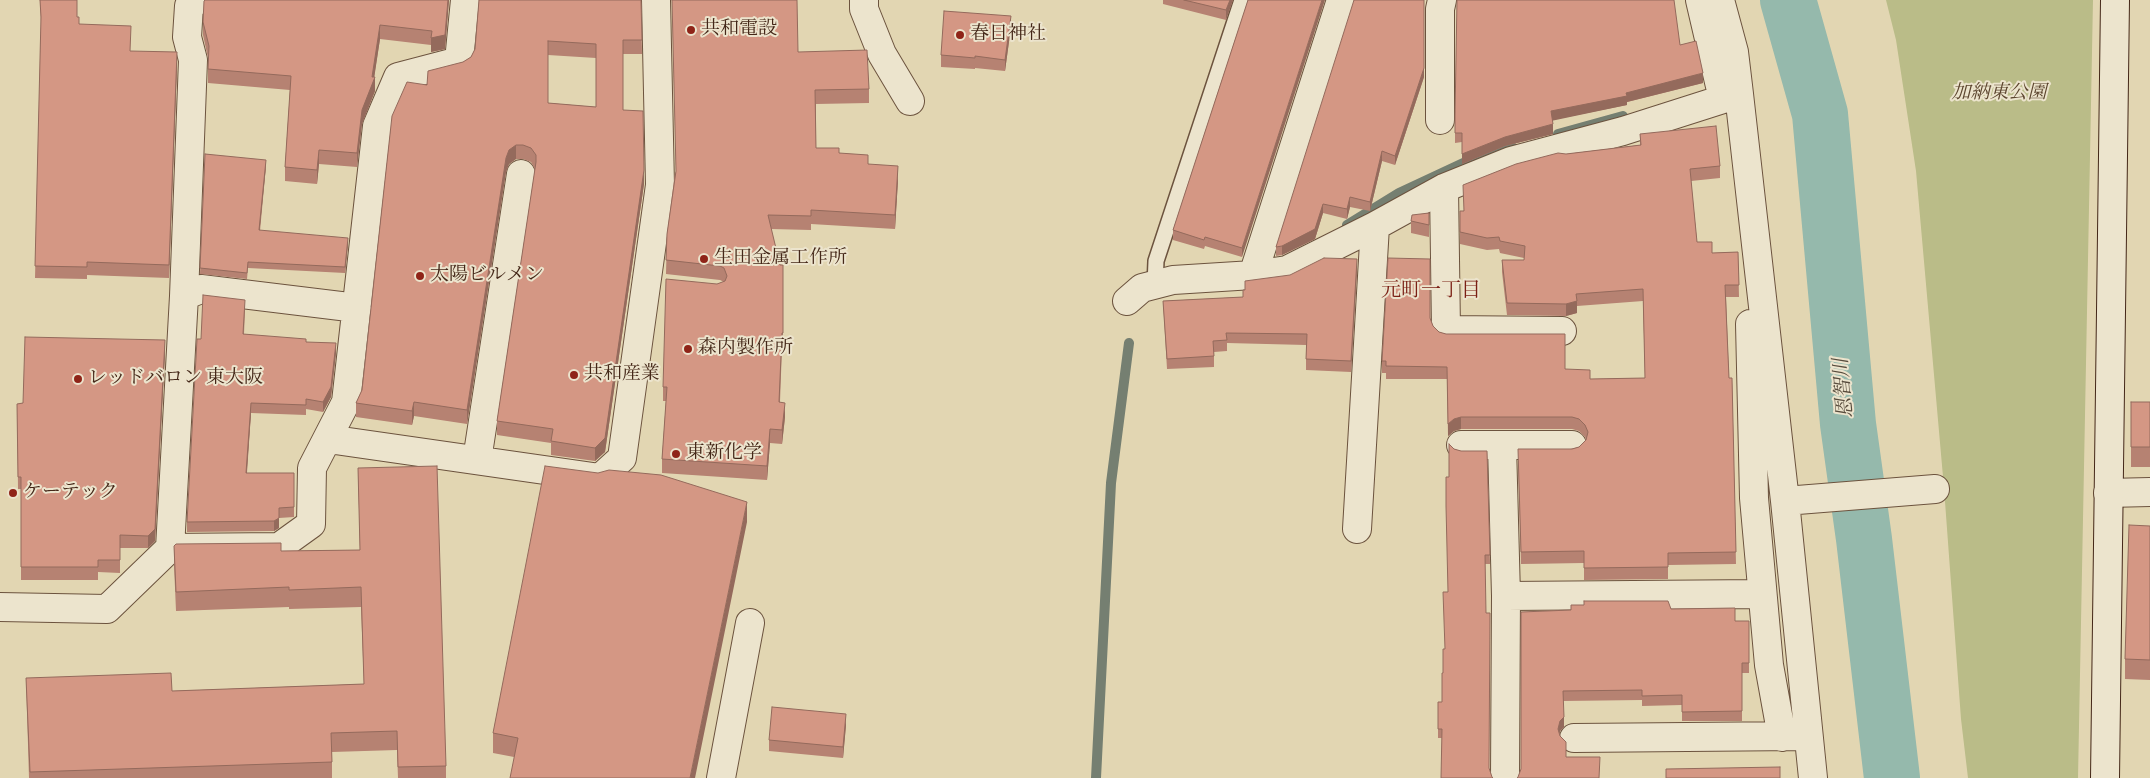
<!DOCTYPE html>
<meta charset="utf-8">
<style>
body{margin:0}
canvas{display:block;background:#e2d6b2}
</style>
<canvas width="2150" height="778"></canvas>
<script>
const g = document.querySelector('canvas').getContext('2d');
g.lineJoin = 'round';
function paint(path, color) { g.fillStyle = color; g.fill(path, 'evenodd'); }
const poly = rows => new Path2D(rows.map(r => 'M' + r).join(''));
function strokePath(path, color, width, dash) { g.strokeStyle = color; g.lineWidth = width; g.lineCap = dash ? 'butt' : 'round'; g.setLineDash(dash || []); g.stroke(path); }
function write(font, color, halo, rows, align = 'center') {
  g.font = font + ' "IM FELL DW Pica","Noto Serif JP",serif'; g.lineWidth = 4; g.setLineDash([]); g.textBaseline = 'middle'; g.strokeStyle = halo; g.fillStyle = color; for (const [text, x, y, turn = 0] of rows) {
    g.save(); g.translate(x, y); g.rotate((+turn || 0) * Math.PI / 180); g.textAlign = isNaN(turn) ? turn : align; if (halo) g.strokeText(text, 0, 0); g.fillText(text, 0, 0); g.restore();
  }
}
paint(poly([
 [1886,0,2093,0,2078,778,1968,778,1961,719,1944,488,1916,171,1896,40]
]), '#babc88');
strokePath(poly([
 [1558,134,1623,116],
 [1347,225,1399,193,1474,158,1512,147],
 [1096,778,1111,483,1129,343]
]), '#757f71', 10);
strokePath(poly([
 [1788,0,1820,114,1848,424,1864,539,1892,778]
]), '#95b9ac', 56);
const lane = poly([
 [1155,285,1156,261,1242,0]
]);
const street = poly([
 [864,0,864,9,882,54,910,101],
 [1700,0,1723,99],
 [1720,0,1734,52,1739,94,1785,501,1813,778],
 [1440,120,1440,9,1442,0],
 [1444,188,1446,330,1562,331],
 [1253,275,1341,0],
 [184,296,193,60,187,37,189,6,198,0],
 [1127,301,1142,288,1173,280,1253,275,1287,270,1375,226,1444,188,1511,161,1623,131,1739,94],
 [1750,324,1754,498,1769,665,1782,737],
 [328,439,600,478,622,458,660,185,656,0],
 [1461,445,1572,445],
 [1502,445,1506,596,1505,778],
 [477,460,521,174],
 [2108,493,2150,492],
 [1785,501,1935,489],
 [1357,529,1375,226],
 [170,548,184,296,201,289,357,308],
 [1506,596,1762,594],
 [0,607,107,609,170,548,279,547,311,524,312,468,346,402,377,126,398,77,459,61,465,0],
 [1574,738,1799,736],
 [721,778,750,623]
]);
const secondary = poly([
 [2105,778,2115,0]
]);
strokePath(lane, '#6c533e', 18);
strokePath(street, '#6c533e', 30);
strokePath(secondary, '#442718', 30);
strokePath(lane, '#ece4cd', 15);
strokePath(street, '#ece4cd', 28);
strokePath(secondary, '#ece4cd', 28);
paint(poly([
 [40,0,77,0,77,17,79,24,130,51,177,65,169,278,87,275,87,279,35,278,41,24],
 [205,0,449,0,445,49,431,52,431,45,380,39,374,77,375,91,362,124,357,167,319,164,317,184,285,181,285,167,290,90,208,83,208,58,203,35,203,22],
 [641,0,642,54,623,54,623,110,644,184,605,452,595,461,551,455,551,443,497,435,497,421,535,169,531,162,523,159,516,159,509,164,506,172,467,424,414,416,412,425,356,417,356,403,362,390,427,85,471,57,475,49],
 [548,55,596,58,596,107,548,103],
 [1163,0,1233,0,1226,20,1163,4],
 [1248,0,1242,257,1205,246,1204,249,1173,240,1173,230],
 [1424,9,1424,77,1395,165,1382,161,1370,211,1350,207,1347,219,1323,213,1315,239,1282,255,1276,256,1276,247],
 [1011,27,1005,71,975,68,975,69,941,67,941,55],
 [1680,45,1703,83,1627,102,1627,105,1552,120,1553,134,1505,146,1462,164,1462,142,1455,143,1455,115],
 [798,52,869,89,869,103,816,104,816,148,839,153,868,164,898,180,895,229,811,224,811,230,771,229,780,265,783,265,783,347,782,347,780,402,785,417,782,444,770,443,767,480,662,473,662,459,666,401,663,401,663,387,717,284,724,282,720,280,666,274,667,234,675,173],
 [1640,134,1720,166,1720,178,1691,181,1697,242,1712,253,1738,252,1739,297,1726,297,1729,378,1732,378,1736,564,1668,565,1668,579,1584,580,1584,563,1521,564,1518,461,1579,447,1586,440,1585,437,1579,431,1572,429,1461,429,1454,431,1448,436,1447,379,1386,379,1386,373,1382,373,1382,361,1430,318,1433,326,1439,332,1565,369,1590,379,1645,378,1643,301,1577,306,1577,313,1566,316,1507,315,1502,272,1502,260,1524,260,1524,258,1500,253,1499,249,1487,250,1460,244,1460,211,1463,211,1566,154,1640,145],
 [205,154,266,166,260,231,348,244,345,273,248,268,247,279,200,274],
 [1429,213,1429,237,1411,233,1411,221],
 [1357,269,1351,372,1306,370,1306,345,1227,343,1227,351,1214,352,1214,367,1167,369,1163,301,1243,297],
 [245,310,244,334,306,342,336,353,331,397,323,412,306,409,306,415,251,413,247,473,294,473,294,517,279,518,279,528,274,531,187,532,187,522,201,339],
 [165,353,155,541,148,548,120,548,120,573,98,572,98,580,21,580,21,489,18,489,17,404,23,403],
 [2131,402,2150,402,2150,467,2131,467],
 [1454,449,1461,451,1487,451,1490,564,1485,564,1442,738,1438,738,1438,702,1442,702,1448,592,1449,477],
 [358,468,446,766,446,778,398,778,397,750,332,752,332,778,29,778,26,678,172,691,364,684,361,607,289,609,289,607,176,611,174,565,174,546,281,551,360,550],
 [747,522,514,757,493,753,493,733],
 [2150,526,2150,680,2125,679,2125,659],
 [1671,609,1735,621,1749,621,1749,673,1742,673,1742,721,1682,721,1682,705,1642,706,1642,700,1563,701,1564,727,1560,731,1560,733,1518,777,1521,769,1521,612],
 [846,725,843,758,769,751,769,740]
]), '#b68272');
paint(poly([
 [448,0,449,0,445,49,431,52,431,38],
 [1230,0,1233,0,1226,20,1226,10],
 [1322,0,1325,0,1242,257,1242,248],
 [1011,16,1011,27,1005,71,1005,60],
 [380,25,380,39,374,79,375,77,375,91,362,124,357,167,357,153,362,110,372,77],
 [177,52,177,65,169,278,169,265],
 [1424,68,1424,77,1395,165,1395,156],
 [1703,73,1703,83,1627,102,1627,105,1551,121,1551,111],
 [1553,124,1553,134,1505,146,1462,164,1462,154,1505,137],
 [516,145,516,159,509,164,506,172,467,424,467,410,506,158,509,150],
 [319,150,319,164,317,184,317,170],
 [1382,151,1382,161,1370,211,1370,202],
 [266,160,266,166,259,236,259,230],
 [898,166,898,180,895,229,895,215],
 [644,170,644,184,605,452,595,461,595,448],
 [1350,197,1350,207,1347,219,1347,209],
 [1323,204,1323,213,1315,239,1282,255,1282,246],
 [348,238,348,244,345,273,345,267],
 [1357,259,1357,269,1351,372,1351,361],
 [1577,301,1577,313,1566,316,1566,304],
 [165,340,165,353,155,541,148,548,148,536],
 [336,343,336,353,331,397,323,412,323,402],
 [414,402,414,416,412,425,412,411],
 [251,403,251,413,246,483,246,473],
 [785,403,785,417,782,444,782,430],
 [1461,417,1461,429,1454,431,1448,436,1448,424,1454,419],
 [770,429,770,443,767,480,767,466],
 [747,502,747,522,695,778,690,778],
 [279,518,279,528,274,531,274,521],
 [846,714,846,725,843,758,843,747],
 [1564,717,1564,727,1560,731,1558,739,1558,729,1560,721]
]), '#946a5c');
const building = poly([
 [40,0,77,0,77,17,79,17,79,24,131,26,130,51,177,52,169,265,87,262,87,267,35,266,41,17,40,0],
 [205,0,448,0,445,35,431,38,432,31,380,25,372,77,375,77,362,110,357,153,319,150,317,170,285,167,291,76,208,69,209,46,203,22,204,1,205,0],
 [479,0,641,0,642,40,623,40,623,110,643,111,644,170,605,438,595,448,551,441,553,429,497,421,536,162,536,155,531,148,523,145,516,145,509,150,506,158,467,410,414,402,412,411,356,403,362,390,392,116,407,82,427,85,428,71,463,62,471,57,475,49,479,0],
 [548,41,596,44,596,107,548,103,548,41],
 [672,0,797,0,798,52,867,50,869,89,815,90,816,148,839,148,839,153,868,155,868,164,898,166,895,215,811,210,811,216,768,215,780,265,783,265,783,333,782,333,779,402,785,403,782,430,770,429,767,466,662,459,667,387,663,387,666,279,717,284,725,281,727,276,724,268,720,266,666,260,667,234,676,171,672,0],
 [1184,0,1230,0,1226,10,1184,0],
 [1248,0,1322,0,1242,248,1205,237,1204,240,1173,230,1248,0],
 [1354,0,1424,0,1424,68,1395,156,1382,151,1370,202,1350,197,1347,209,1323,204,1315,229,1282,246,1276,247,1354,0],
 [1457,0,1674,0,1680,45,1696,41,1703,73,1626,93,1627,96,1551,111,1553,124,1505,137,1462,154,1462,133,1455,133,1455,115,1457,0],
 [944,11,1011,16,1005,60,975,56,975,58,941,55,944,11],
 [1716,126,1720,166,1690,169,1697,242,1712,242,1712,253,1738,252,1739,285,1725,285,1729,378,1732,378,1736,552,1668,553,1668,567,1584,568,1584,551,1521,552,1518,449,1572,449,1579,447,1586,440,1588,432,1585,425,1579,419,1572,417,1461,417,1454,419,1448,424,1447,367,1386,366,1386,361,1382,361,1388,258,1430,259,1430,318,1433,326,1439,332,1446,334,1565,334,1565,369,1590,370,1590,379,1645,378,1643,289,1576,294,1577,301,1566,304,1507,303,1502,260,1524,260,1525,246,1500,241,1499,237,1487,238,1460,232,1460,211,1464,211,1463,185,1516,164,1558,153,1566,154,1641,145,1640,134,1716,126],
 [205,154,266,160,259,230,348,238,345,267,248,262,247,273,200,268,205,154],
 [1429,213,1429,225,1411,221,1412,215,1429,213],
 [1324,258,1357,259,1351,361,1306,359,1307,334,1226,333,1227,340,1213,341,1214,356,1167,359,1163,301,1243,297,1243,290,1245,290,1245,281,1290,275,1324,258],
 [203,295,245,300,243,334,306,339,306,342,336,343,331,387,323,402,306,399,306,405,251,403,246,473,294,473,294,507,279,508,279,518,274,521,187,522,197,339,201,339,203,295],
 [25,337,165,340,155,529,148,536,120,535,120,560,98,560,98,567,21,567,21,477,18,477,17,404,23,403,25,337],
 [2131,402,2150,402,2150,447,2131,447,2131,402],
 [1449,444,1454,449,1461,451,1487,451,1490,555,1485,555,1486,613,1490,613,1489,768,1492,777,1493,778,1441,778,1442,729,1438,729,1438,702,1442,702,1442,673,1443,673,1443,649,1445,649,1443,592,1448,592,1446,506,1446,477,1449,477,1449,444],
 [437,466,446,766,398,767,397,731,331,733,332,762,30,772,26,678,171,673,172,691,364,684,361,587,289,590,289,587,176,592,174,546,176,544,281,543,281,551,360,550,358,468,437,466],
 [545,466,598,473,609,470,661,475,747,502,690,778,510,778,518,738,493,733,545,466],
 [2129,525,2150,526,2150,660,2125,659,2129,525],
 [1584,601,1668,601,1671,609,1735,608,1735,621,1749,621,1749,663,1742,663,1742,711,1682,712,1682,695,1642,696,1642,690,1563,691,1564,717,1560,721,1558,729,1560,736,1566,742,1566,757,1600,757,1599,778,1517,778,1518,777,1521,769,1521,612,1571,610,1571,605,1584,605,1584,601],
 [772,707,846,714,843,747,769,740,772,707],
 [1780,767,1780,778,1666,778,1666,769,1780,767]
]);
paint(building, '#d49784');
strokePath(building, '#946a5c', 1);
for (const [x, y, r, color] of [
 [691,30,5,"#8f2418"],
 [960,35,5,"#8f2418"],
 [704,259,5,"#8f2418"],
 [420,276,5,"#8f2418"],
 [688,349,5,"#8f2418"],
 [574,375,5,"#8f2418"],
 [78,379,5,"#8f2418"],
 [676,454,5,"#8f2418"],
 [13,493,5,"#8f2418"]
]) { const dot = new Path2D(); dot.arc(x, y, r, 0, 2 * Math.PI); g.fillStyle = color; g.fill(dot); strokePath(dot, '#ece4cd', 2); }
write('19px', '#442718', '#ece4cd', [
 ["共和電設",701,30],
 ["春日神社",970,35],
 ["生田金属工作所",714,259],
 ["太陽ビルメン",430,276],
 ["森内製作所",698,349],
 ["共和産業",584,375],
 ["レッドバロン 東大阪",88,379],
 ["東新化学",686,454],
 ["ケーテック",23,493]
], 'left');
write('italic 19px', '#5c452e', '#ece4cd', [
 ["加納東公園",1999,94]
]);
write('20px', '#7a1f14', '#ece4cd', [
 ["元町一丁目",1431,292]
]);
write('italic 20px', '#584c3d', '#ece4cd', [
 ["恩智川",1845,388,-95]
]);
</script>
